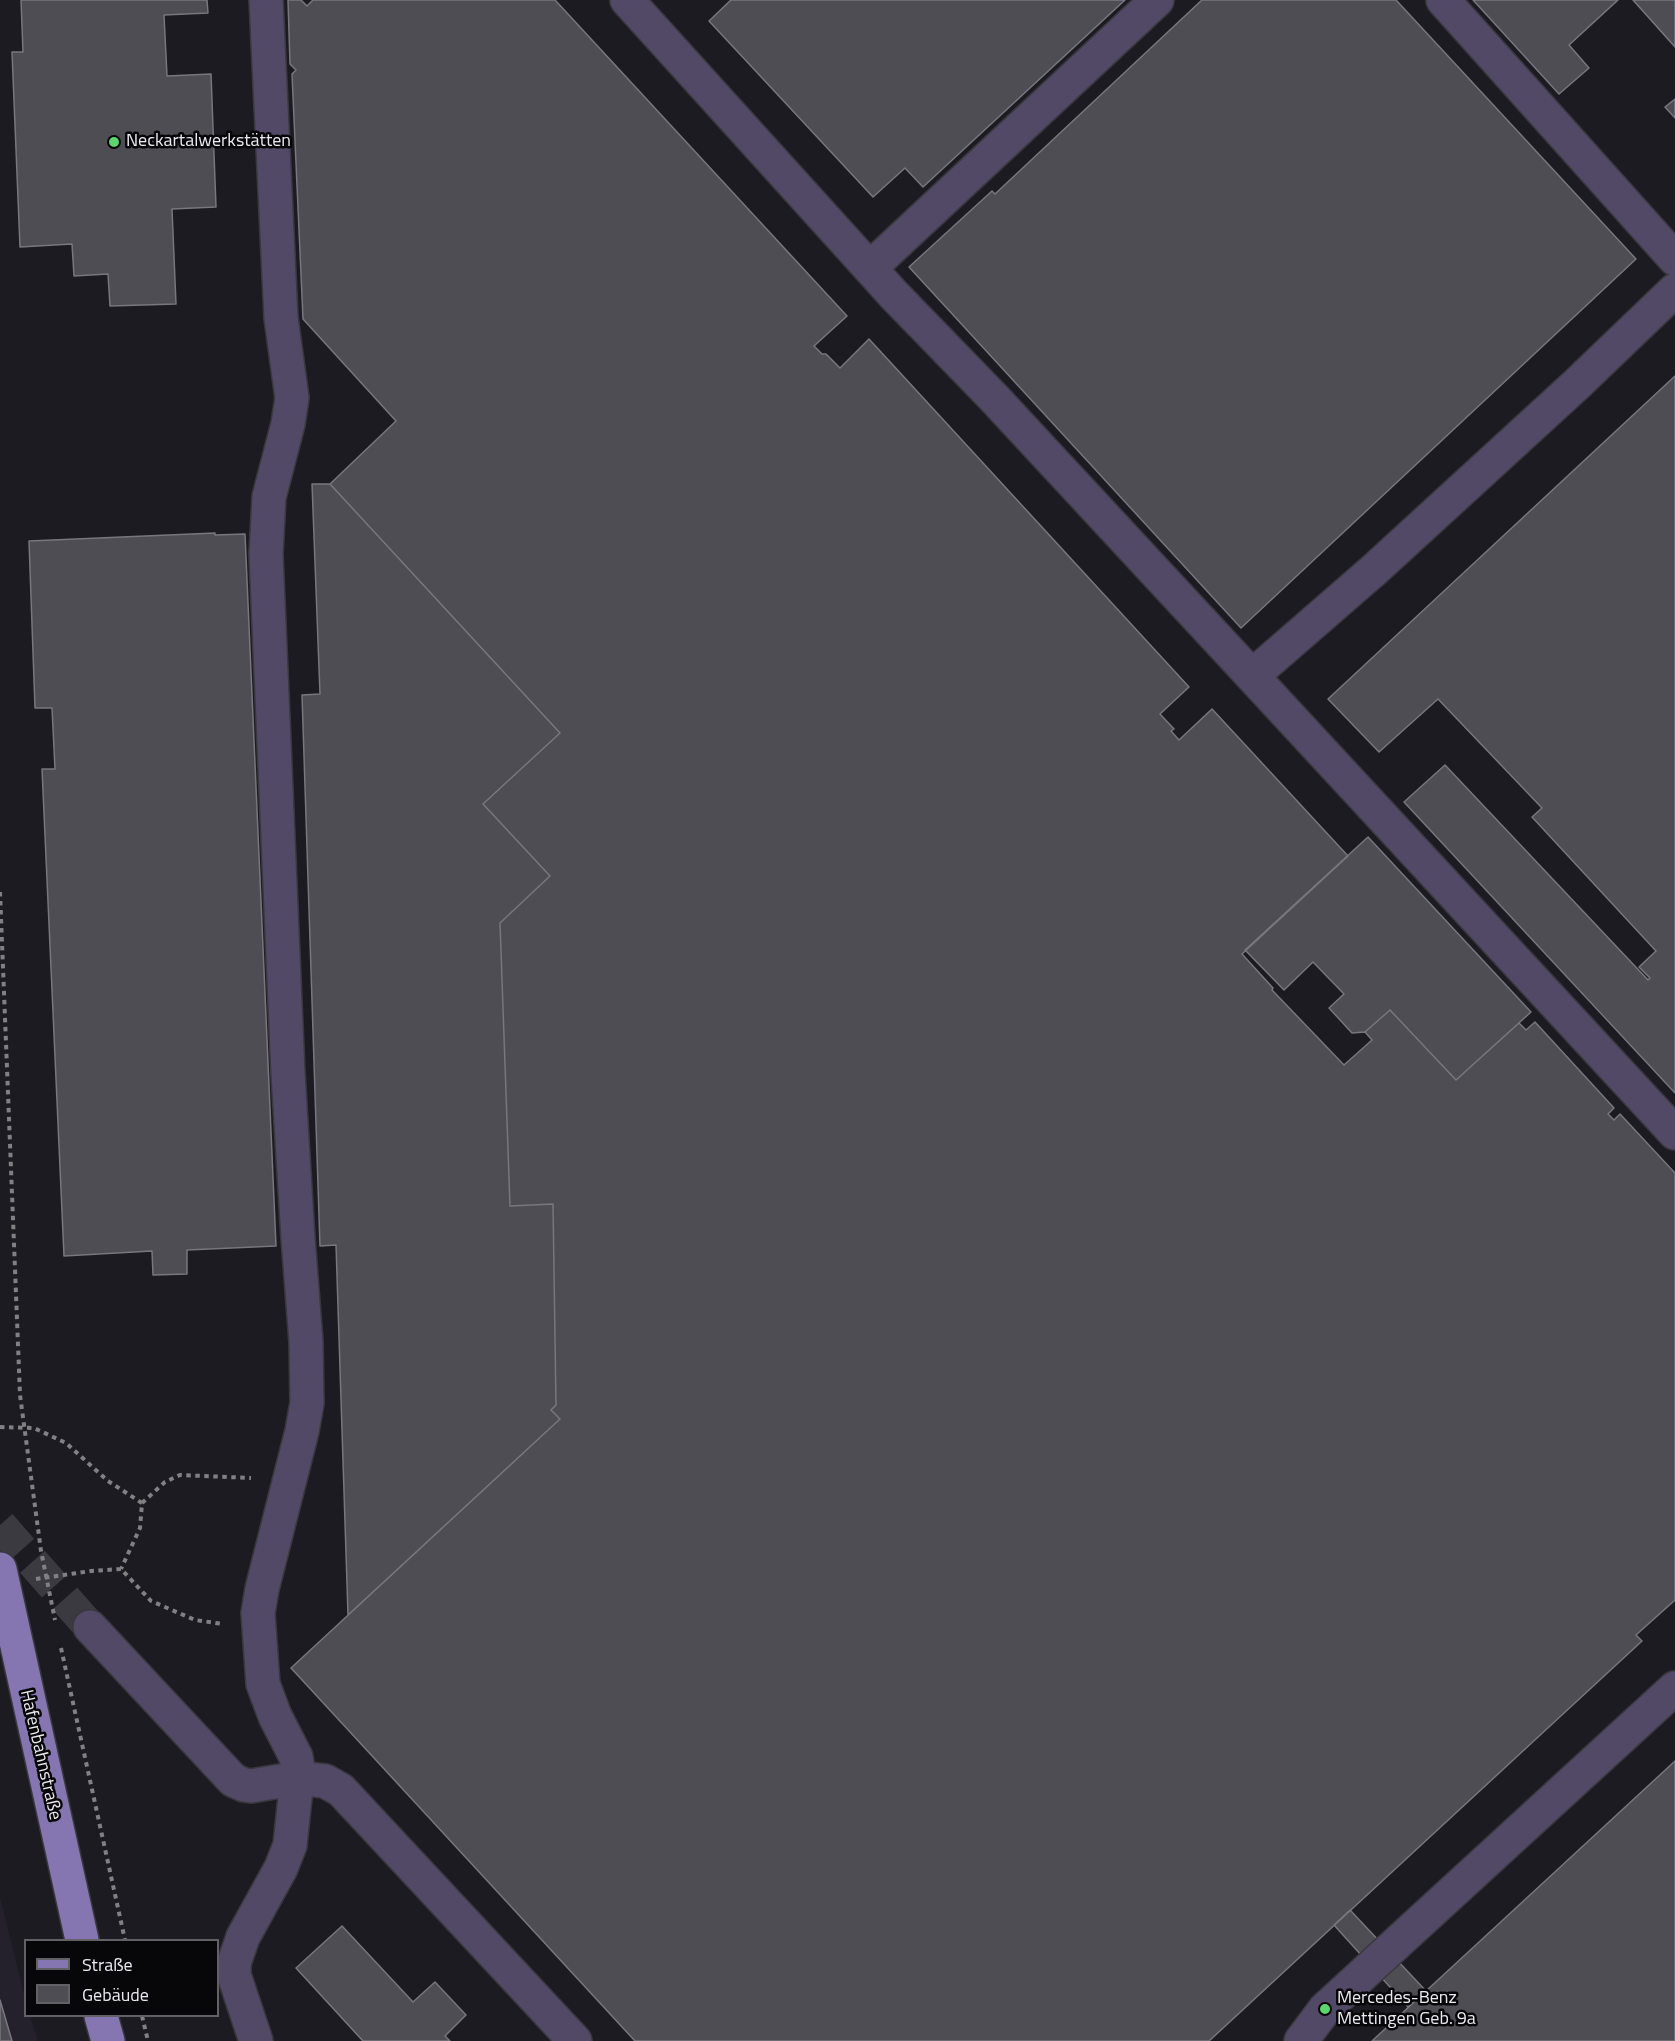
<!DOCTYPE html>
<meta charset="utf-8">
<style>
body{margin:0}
#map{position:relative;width:1675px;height:2041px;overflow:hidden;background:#1c1b21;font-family:"Titillium Web",sans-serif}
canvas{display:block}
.legend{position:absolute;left:24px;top:1939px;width:195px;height:78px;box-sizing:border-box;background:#070609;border:2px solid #626165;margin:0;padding:8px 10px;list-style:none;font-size:18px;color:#ebeaee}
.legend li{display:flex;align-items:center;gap:12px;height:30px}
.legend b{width:30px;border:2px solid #626165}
</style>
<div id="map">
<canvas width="1675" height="2041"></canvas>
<ul class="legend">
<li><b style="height:8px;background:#8575b0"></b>Straße</li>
<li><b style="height:16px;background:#4f4d54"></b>Gebäude</li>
</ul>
</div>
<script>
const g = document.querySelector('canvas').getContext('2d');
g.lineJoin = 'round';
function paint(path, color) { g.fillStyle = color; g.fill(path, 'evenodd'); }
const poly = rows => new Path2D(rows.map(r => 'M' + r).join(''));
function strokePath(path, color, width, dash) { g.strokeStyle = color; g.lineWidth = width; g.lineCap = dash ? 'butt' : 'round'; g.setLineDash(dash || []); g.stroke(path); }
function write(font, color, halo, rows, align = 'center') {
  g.font = font + ' "Titillium Web",sans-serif'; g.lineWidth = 5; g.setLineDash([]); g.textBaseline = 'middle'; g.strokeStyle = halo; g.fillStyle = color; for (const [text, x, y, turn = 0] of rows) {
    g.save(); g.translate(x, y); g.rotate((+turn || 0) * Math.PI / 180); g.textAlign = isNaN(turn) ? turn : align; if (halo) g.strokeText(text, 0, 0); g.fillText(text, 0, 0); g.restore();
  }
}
paint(poly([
 [0,1897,25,1998,26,2016,30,2016,38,2041,0,2041]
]), '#24212d');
const building = poly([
 [21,0,207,0,208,13,164,15,167,76,211,74,216,207,172,209,176,304,110,306,108,274,74,276,72,244,20,247,12,52,23,52,21,0],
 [288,0,301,0,307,6,313,0,555,0,847,316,814,346,822,354,826,354,840,368,869,339,1189,687,1160,714,1174,729,1171,731,1179,740,1212,709,1348,856,1242,954,1273,988,1272,990,1344,1065,1372,1040,1365,1032,1390,1010,1456,1080,1519,1023,1526,1030,1535,1022,1614,1108,1608,1114,1614,1120,1620,1114,1675,1173,1675,1600,1636,1635,1642,1641,1209,2041,635,2041,291,1668,560,1419,551,1410,556,1405,553,1204,510,1206,500,923,550,876,483,804,560,733,330,484,396,421,303,319,292,74,296,70,290,64,288,0],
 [731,0,1125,0,923,187,905,168,873,197,709,21,731,0],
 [1202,0,1396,0,1636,259,1241,628,909,267,992,191,995,194,1202,0],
 [1473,0,1618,0,1569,45,1589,68,1559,94,1473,0],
 [1633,0,1675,0,1675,47,1633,0],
 [1675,99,1675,118,1665,107,1675,99],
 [1675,376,1675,1093,1404,802,1445,765,1648,980,1650,978,1639,967,1656,951,1532,817,1542,808,1438,699,1379,752,1328,699,1675,376],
 [312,484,330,484,560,733,483,804,550,876,500,923,510,1206,553,1204,556,1405,551,1410,560,1419,348,1615,336,1245,320,1246,302,695,320,694,312,484],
 [215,533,215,535,245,534,276,1246,187,1250,187,1274,153,1275,152,1251,64,1256,42,769,55,769,52,708,35,708,29,541,215,533],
 [1368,837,1531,1012,1456,1080,1390,1010,1365,1032,1352,1033,1329,1008,1344,994,1313,962,1284,990,1245,950,1368,837],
 [1675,1761,1675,2041,1372,2041,1426,1991,1675,1761],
 [1350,1910,1426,1991,1408,2007,1334,1925,1350,1910],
 [342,1926,413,2002,435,1982,466,2015,445,2036,450,2041,363,2041,296,1968,342,1926],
 [0,2000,12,2041,0,2041,0,2000]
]);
paint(building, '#4f4d54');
strokePath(building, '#78767e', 1.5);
strokePath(poly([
 [0,1525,90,1627]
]), '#3b3a40', 33, [33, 16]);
const minor = poly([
 [627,0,894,295,994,398,1252,676,1675,1133],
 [1443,0,1675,259],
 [870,268,1157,0],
 [1252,676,1374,570,1577,384,1675,290],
 [90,1627,233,1780,244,1785,251,1786,298,1778,325,1781,341,1790,575,2041],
 [256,2041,234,1975,234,1963,243,1937,281,1868,290,1845,298,1769,296,1757,275,1716,263,1684,258,1613,262,1589,302,1431,307,1403,306,1342,298,1238,288,1073,266,554,269,497,288,424,292,398,281,318,266,0],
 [1301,2041,1325,2009,1675,1688]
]);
const major = poly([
 [0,1569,82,1940],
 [101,2016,108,2041]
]);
strokePath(minor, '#39383e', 36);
strokePath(major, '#39383e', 36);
strokePath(poly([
 [0,892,20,1395,41,1551,55,1620],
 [0,1427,34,1428,66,1443,108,1481,142,1503,140,1528,121,1569],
 [142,1503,165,1482,180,1475,251,1478],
 [36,1579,91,1571,121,1569,151,1601,195,1620,223,1624],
 [61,1648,125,1940],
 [142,2016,148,2041]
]), '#818085', 4, [4.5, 4.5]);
strokePath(minor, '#514966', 33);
strokePath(major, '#8575b0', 33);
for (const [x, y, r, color] of [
 [114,142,6,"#5bd56e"],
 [1325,2009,6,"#5bd56e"]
]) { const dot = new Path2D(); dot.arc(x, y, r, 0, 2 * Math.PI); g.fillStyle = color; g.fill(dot); strokePath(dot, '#070609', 2); }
write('18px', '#ebeaee', '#070609', [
 ["Neckartalwerkstätten",126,142],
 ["Mercedes-Benz",1337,1999],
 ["Mettingen Geb. 9a",1337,2020]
], 'left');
write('18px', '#ebeaee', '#070609', [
 ["Hafenbahnstraße",40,1755,77]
]);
</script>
